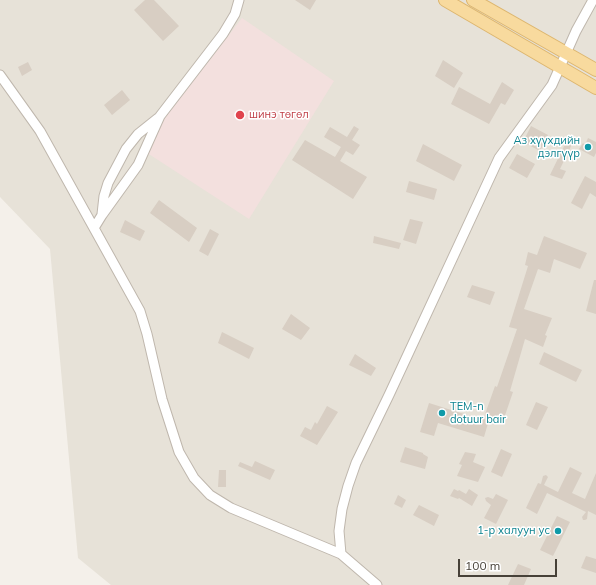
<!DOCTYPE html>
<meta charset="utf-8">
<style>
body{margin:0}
#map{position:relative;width:596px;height:585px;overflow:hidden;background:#f4f0ea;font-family:Mulish,sans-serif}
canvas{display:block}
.scale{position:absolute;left:458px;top:559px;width:99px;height:18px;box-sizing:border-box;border:2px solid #474138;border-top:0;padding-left:5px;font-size:12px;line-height:14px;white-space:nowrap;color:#474138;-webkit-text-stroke:3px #fff;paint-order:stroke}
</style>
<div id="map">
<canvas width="596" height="585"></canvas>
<div class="scale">100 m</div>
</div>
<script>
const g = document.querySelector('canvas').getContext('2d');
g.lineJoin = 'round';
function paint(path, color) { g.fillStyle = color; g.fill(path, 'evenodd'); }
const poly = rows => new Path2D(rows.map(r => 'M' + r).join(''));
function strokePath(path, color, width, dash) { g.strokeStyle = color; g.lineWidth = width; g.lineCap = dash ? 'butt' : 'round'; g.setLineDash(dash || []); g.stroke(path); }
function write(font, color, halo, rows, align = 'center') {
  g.font = font + ' Mulish,sans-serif'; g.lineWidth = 3; g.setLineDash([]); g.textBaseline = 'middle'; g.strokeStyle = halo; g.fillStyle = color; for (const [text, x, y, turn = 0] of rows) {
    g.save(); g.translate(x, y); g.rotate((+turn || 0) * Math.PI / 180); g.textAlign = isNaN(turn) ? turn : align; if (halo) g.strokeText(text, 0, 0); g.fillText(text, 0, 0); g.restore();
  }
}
paint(poly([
 [0,0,596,0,596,585,111,585,78,558,50,249,0,197]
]), '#e7e2d8');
paint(poly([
 [242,18,334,81,249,219,141,149]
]), '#f3e0de');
paint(poly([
 [145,0,154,0,179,26,163,41,134,10],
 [295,0,316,0,310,10],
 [443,60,463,73,454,88,435,76],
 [28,62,32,70,22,76,18,67],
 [502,82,514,90,505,105,501,103,489,124,451,104,459,87,490,104],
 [122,90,130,100,112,115,104,105],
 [354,126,359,129,352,140,360,145,353,155,346,151,340,161,367,177,353,199,292,160,305,140,335,157,341,147,324,137,330,127,347,137],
 [531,126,548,135,540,151,523,142],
 [588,138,596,142,596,153,594,157,579,149,583,143,585,145],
 [567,140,573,142,560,169,566,171,562,179,550,175],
 [423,144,462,165,454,181,416,161],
 [517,154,535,164,527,178,509,168],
 [585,176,596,182,596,197,590,193,582,209,571,203],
 [409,181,437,189,434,200,406,192],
 [159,200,197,228,189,242,150,213],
 [410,219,423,222,416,244,403,240],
 [125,220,145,231,140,241,120,232],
 [210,229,219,234,208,256,199,251],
 [374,236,401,243,399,249,373,243],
 [544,236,587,253,580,269,554,259,550,273,538,269,524,309,552,318,545,335,547,336,543,347,525,339,510,391,513,392,502,424,489,420,484,437,438,423,434,436,420,432,429,403,483,420,495,386,497,387,517,329,509,327,528,266,525,265,528,252,537,255],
 [594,280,596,280,596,314,586,311],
 [472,285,495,292,490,305,467,297],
 [291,314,310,328,301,340,282,329],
 [222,332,254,348,249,359,218,343],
 [544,352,582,370,576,382,539,364],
 [355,354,376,368,371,376,349,365],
 [536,402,548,407,537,430,526,425],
 [327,406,338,412,317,445,300,436,305,427,311,430,315,422,317,424],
 [405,447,423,453,423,454,428,457,425,469,400,462],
 [501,449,512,454,502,477,491,472],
 [465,452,476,454,473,462,485,467,478,482,457,476,462,465,459,464],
 [255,461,275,470,270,480,238,466,240,462,252,467],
 [570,467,582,473,572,493,585,499,596,473,596,515,588,511,587,519,585,520,583,520,582,517,586,512,547,493,537,514,526,508,538,483,541,484,543,476,546,475,548,477,544,485,558,492],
 [219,470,226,470,226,487,218,487],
 [454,489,458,491,459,490,466,494,469,489,478,495,472,506,459,498,458,499,450,496],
 [496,494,508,500,496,524,484,518,491,505,486,501,485,498,488,497,493,499],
 [398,495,406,500,402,508,394,504],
 [419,505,439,515,434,526,413,515],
 [557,516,570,522,553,556,540,550],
 [586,556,596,559,596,573,581,568],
 [518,564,531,569,524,585,508,585]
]), '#d8cec3');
const minor = poly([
 [0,75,40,131,140,311,147,334,162,399,179,452,194,478,210,495,231,508,341,554,377,585],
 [102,214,104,196,108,183,126,149,138,134,158,118],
 [94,228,102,215,138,165,160,116,223,34,235,14,239,0],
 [341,554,339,531,342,509,348,486,356,463,389,395,499,158,552,85,576,31,593,0]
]);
const major = poly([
 [445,0,596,88],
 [473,0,596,70]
]);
strokePath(minor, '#bfb7ad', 11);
strokePath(major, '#ddb66f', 14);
strokePath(minor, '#fff', 9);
strokePath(major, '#f8da9e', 12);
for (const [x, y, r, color] of [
 [240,115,5,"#e0444e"],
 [588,147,4,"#0f9aa8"],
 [442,413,4,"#0f9aa8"],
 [558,531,4,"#0f9aa8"]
]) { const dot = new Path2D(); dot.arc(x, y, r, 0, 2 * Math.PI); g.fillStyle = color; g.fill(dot); strokePath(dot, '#fff', 1.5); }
write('11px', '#be3a42', '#fff', [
 ["шинэ төгөл",249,115]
], 'left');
write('11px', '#0d838f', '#fff', [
 ["Аз хүүхдийн",580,141],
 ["дэлгүүр",580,154],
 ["TEM-n",450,407,"left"],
 ["dotuur bair",450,420,"left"],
 ["1-р халуун ус",550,531]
], 'right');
</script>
